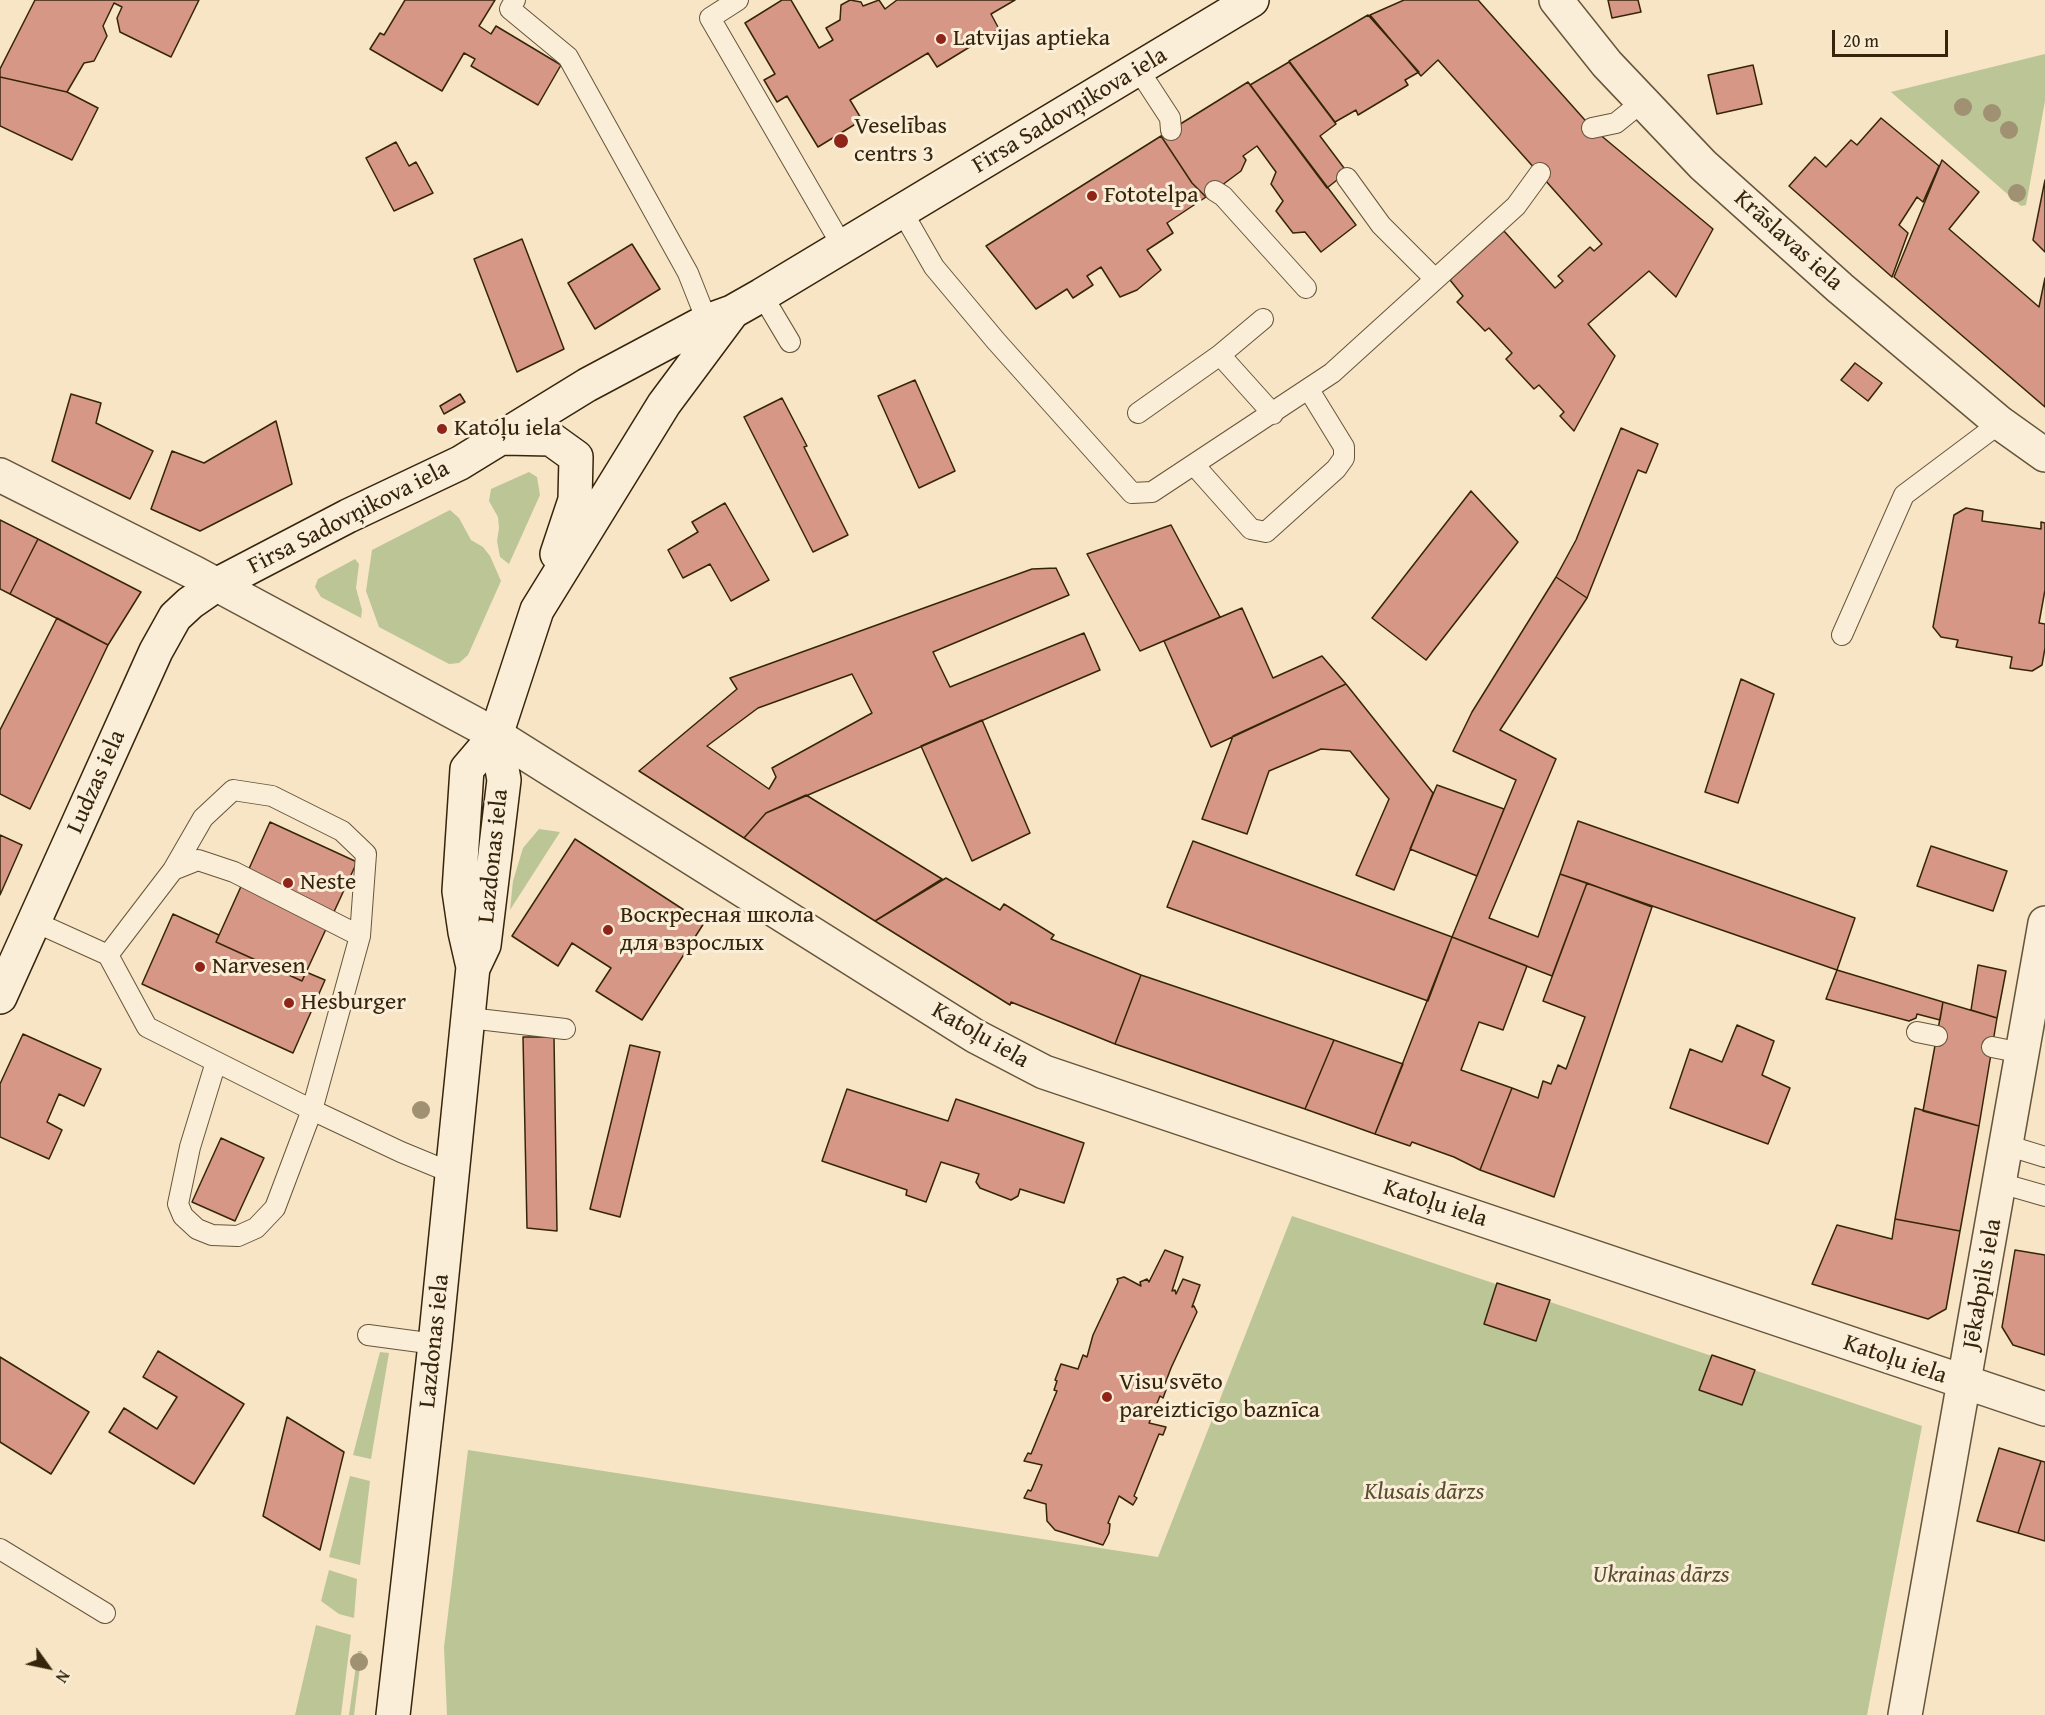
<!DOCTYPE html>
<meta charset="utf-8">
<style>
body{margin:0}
#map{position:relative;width:2045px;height:1715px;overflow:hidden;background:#f7e5c5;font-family:"Gentium Book Plus",serif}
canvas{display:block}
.north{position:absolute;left:18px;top:1637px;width:60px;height:60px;-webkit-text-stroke:4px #faeed9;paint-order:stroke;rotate:123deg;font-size:16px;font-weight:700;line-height:24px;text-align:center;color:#36250b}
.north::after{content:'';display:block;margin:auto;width:21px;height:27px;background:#36250b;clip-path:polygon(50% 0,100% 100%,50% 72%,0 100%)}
.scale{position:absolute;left:1832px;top:30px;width:116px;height:27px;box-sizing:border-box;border:3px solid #36250b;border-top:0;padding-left:8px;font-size:18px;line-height:21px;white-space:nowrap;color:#36250b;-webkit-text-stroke:4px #faeed9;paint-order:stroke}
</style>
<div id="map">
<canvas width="2045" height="1715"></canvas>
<div class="north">N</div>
<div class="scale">20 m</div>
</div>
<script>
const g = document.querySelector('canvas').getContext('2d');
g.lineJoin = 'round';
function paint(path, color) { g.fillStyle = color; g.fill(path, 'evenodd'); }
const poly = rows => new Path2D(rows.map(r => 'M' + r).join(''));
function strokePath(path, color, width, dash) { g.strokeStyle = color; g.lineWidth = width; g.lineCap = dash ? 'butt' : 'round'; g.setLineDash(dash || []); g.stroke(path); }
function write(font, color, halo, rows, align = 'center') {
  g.font = font + ' "Gentium Book Plus",serif'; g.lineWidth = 6; g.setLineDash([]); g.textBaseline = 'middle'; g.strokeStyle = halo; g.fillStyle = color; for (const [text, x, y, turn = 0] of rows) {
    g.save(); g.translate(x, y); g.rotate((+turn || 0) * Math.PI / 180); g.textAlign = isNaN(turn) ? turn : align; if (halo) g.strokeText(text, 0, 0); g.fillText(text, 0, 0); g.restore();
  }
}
paint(poly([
 [2045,54,2045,101,2026,205,2021,206,1891,92],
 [529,472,537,477,540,495,509,564,500,557,497,541,499,528,498,517,489,501,491,489],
 [450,510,459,518,471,540,483,547,490,556,501,581,468,655,459,663,449,664,379,627,366,591,372,550],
 [355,559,359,564,356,588,362,610,361,618,321,597,315,587,318,579],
 [539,829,560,832,510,910,513,881,523,848],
 [1292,1216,1922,1426,1867,1715,447,1715,444,1647,468,1450,1158,1557],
 [380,1352,389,1353,371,1459,353,1455],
 [350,1476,370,1481,360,1565,329,1557],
 [329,1570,357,1579,354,1618,339,1614,321,1601],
 [316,1625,351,1635,341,1715,295,1715],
 [358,1651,362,1651,354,1715,349,1715]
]), '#bcc596');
const building = poly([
 [35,0,199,0,171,57,120,32,117,18,122,7,114,3,103,26,107,36,94,61,84,63,67,92,0,77,0,69,35,0],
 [405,0,495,0,479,26,491,34,496,26,561,65,538,105,471,66,475,59,464,53,442,91,370,49,380,33,384,35,405,0],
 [782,0,791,0,819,48,833,40,826,28,840,20,841,5,850,0,861,2,863,6,879,0,885,9,897,0,1015,0,991,14,999,29,937,67,928,53,850,100,862,120,818,147,787,96,777,102,764,80,775,74,745,23,782,0],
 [1404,0,1478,0,1592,128,1713,229,1676,297,1649,271,1588,324,1615,356,1574,431,1560,416,1564,412,1539,385,1534,389,1506,359,1512,353,1489,328,1485,331,1457,302,1463,296,1450,280,1504,231,1555,288,1563,281,1558,276,1590,247,1594,251,1602,244,1438,60,1421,76,1370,15,1404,0],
 [1608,0,1638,0,1641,12,1612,18,1608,0],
 [1368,15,1419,72,1405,80,1408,85,1358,115,1356,110,1335,122,1289,61,1368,15],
 [1289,62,1336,124,1320,136,1347,172,1327,188,1250,85,1289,62],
 [1753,65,1762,104,1717,114,1708,75,1753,65],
 [0,77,67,92,98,108,72,160,0,126,0,77],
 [1248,82,1356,225,1321,252,1305,232,1293,233,1276,211,1283,201,1271,184,1276,172,1257,146,1243,156,1246,160,1241,171,1206,197,1192,183,1161,136,1248,82],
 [1881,118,1939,166,1923,202,1917,197,1899,225,1908,233,1892,277,1789,186,1815,157,1826,167,1851,140,1857,145,1881,118],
 [1161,136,1192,183,1206,197,1167,223,1173,233,1147,250,1161,270,1137,290,1120,297,1101,267,1087,276,1093,285,1073,298,1067,289,1036,309,986,246,1161,136],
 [396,142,409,166,416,162,433,193,394,211,366,158,396,142],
 [1942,160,1979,192,1949,229,2039,307,2045,278,2045,407,1894,277,1942,160],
 [2045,180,2045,252,2033,240,2045,180],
 [522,239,564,349,517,372,474,259,522,239],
 [632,244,660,289,595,329,568,283,632,244],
 [1855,363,1882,383,1868,401,1841,380,1855,363],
 [915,380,955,471,919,488,878,396,915,380],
 [71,394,101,403,96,423,153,451,130,499,52,461,71,394],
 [460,394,465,402,444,414,440,406,460,394],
 [782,398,807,446,804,447,848,535,813,552,744,417,782,398],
 [276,421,292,484,200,531,151,509,172,451,204,463,276,421],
 [1621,428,1658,444,1646,473,1638,470,1587,598,1556,577,1576,540,1621,428],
 [1471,491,1518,542,1426,660,1372,618,1471,491],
 [725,503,769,580,731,601,710,564,683,578,668,550,698,532,692,522,725,503],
 [1966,508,1983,511,1982,521,2041,529,2041,522,2045,523,2045,590,2039,623,2045,624,2045,648,2042,665,2032,671,2010,668,2012,657,1956,647,1958,640,1941,637,1933,627,1954,515,1966,508],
 [0,520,38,539,10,594,0,589,0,520],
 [1171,525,1220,617,1140,651,1087,554,1171,525],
 [38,539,141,592,108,645,10,594,38,539],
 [1056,568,1069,595,933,652,950,687,1084,633,1100,670,766,813,744,838,639,771,737,689,730,678,1032,569,1056,568],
 [852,674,872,713,772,768,776,777,769,789,707,746,758,708,852,674],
 [1556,577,1587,598,1500,730,1556,759,1489,918,1538,937,1560,874,1587,883,1552,976,1452,937,1516,780,1453,751,1472,712,1556,577],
 [1242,608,1273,678,1322,656,1346,684,1211,747,1164,641,1242,608],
 [57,618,108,645,30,809,0,794,0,730,57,618],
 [1741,679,1774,694,1738,803,1705,792,1741,679],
 [1346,684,1433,793,1394,890,1356,875,1389,799,1350,751,1321,749,1269,771,1247,834,1202,819,1233,736,1346,684],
 [982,720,1030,833,972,861,921,746,982,720],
 [1437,785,1504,809,1477,876,1410,849,1437,785],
 [806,795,942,879,875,921,744,838,766,813,806,795],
 [1578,821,1855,918,1837,970,1560,874,1578,821],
 [270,822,357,862,302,981,216,942,270,822],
 [0,835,22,845,0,895,0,835],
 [575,839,704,923,642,1020,596,991,611,968,572,943,558,966,512,936,575,839],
 [1193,841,1452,937,1428,1001,1167,907,1193,841],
 [1931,846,2007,871,1993,911,1917,886,1931,846],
 [946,878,1000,910,1004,904,1054,935,1051,939,1141,975,1115,1044,1011,1002,1010,1005,875,921,946,878],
 [1587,883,1652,907,1554,1197,1480,1170,1512,1088,1538,1098,1543,1081,1551,1084,1558,1065,1566,1069,1585,1017,1543,1001,1587,883],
 [173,914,219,935,216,942,302,981,306,972,325,980,293,1053,142,984,173,914],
 [1452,937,1527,966,1503,1030,1479,1022,1461,1070,1512,1088,1480,1170,1454,1157,1412,1142,1410,1146,1375,1134,1452,937],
 [1978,965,2006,971,1997,1018,1971,1010,1978,965],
 [1837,970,1943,1002,1940,1020,1917,1014,1916,1018,1909,1021,1826,999,1837,970],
 [1141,975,1334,1040,1305,1109,1115,1044,1141,975],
 [1943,1002,1997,1018,1979,1126,1923,1111,1943,1002],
 [1737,1025,1774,1041,1762,1075,1790,1088,1768,1144,1670,1108,1690,1049,1722,1062,1737,1025],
 [23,1034,101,1069,84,1106,59,1094,47,1122,62,1130,49,1159,0,1137,0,1084,23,1034],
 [523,1037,554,1037,557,1231,527,1228,523,1037],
 [1334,1040,1403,1064,1375,1134,1305,1109,1334,1040],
 [630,1045,660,1052,620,1217,590,1209,630,1045],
 [847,1089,948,1121,956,1099,1084,1143,1064,1203,1020,1189,1018,1196,1011,1200,980,1188,976,1182,979,1174,941,1162,926,1202,906,1195,907,1190,822,1161,847,1089],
 [1915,1108,1979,1126,1960,1231,1895,1219,1915,1108],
 [221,1138,264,1158,235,1221,192,1202,221,1138],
 [1895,1219,1960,1231,1946,1309,1928,1319,1812,1284,1837,1225,1892,1239,1895,1219],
 [1165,1250,1183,1257,1172,1291,1175,1290,1176,1294,1183,1279,1200,1285,1192,1307,1194,1306,1197,1312,1171,1368,1163,1389,1166,1390,1163,1398,1160,1396,1149,1423,1166,1427,1163,1435,1159,1434,1134,1496,1137,1498,1133,1505,1119,1496,1108,1523,1110,1524,1109,1533,1103,1545,1055,1530,1047,1521,1046,1504,1024,1498,1028,1490,1031,1491,1042,1465,1024,1461,1028,1453,1031,1454,1057,1391,1054,1390,1057,1381,1055,1380,1061,1364,1078,1369,1083,1355,1087,1357,1093,1335,1118,1282,1117,1279,1124,1277,1141,1286,1140,1282,1147,1279,1149,1282,1165,1250],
 [2015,1250,2045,1255,2045,1355,2013,1345,2002,1327,2015,1250],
 [1497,1283,1550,1300,1536,1341,1484,1324,1497,1283],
 [158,1351,244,1404,194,1484,109,1432,124,1408,157,1429,177,1397,143,1377,158,1351],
 [1712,1355,1755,1370,1742,1405,1699,1390,1712,1355],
 [0,1357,89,1412,51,1474,0,1442,0,1357],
 [287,1417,344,1452,320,1550,263,1516,287,1417],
 [1999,1448,2041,1461,2018,1533,1977,1521,1999,1448],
 [2041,1461,2045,1462,2045,1541,2018,1533,2041,1461]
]);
paint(building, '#d79787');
strokePath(building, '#36250b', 1.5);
const lane = poly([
 [515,0,510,9,568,57,688,273,707,321],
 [738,0,710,18,844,249],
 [1138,69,1170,118,1171,130],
 [1592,128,1616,123,1642,102],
 [1347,178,1381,225,1434,278],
 [1215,191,1223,196,1306,288],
 [903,213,934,267,996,341,1132,493,1152,492,1332,373,1516,206,1540,173],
 [762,295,790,342],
 [1220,355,1263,319],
 [1138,413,1220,355,1273,414],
 [1195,466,1251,529,1266,532,1336,469,1344,458,1344,447,1309,390],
 [1842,635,1904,495,2000,423],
 [173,870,198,860,234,872,360,936],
 [35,922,108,955,147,1027,312,1110,401,1152,452,1173],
 [108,955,173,870,203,818,233,790,272,796,342,831,366,854,360,936,312,1110,275,1208,256,1228,238,1236,212,1235,197,1229,183,1216,178,1204,190,1147,216,1062],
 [469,1018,565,1029],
 [1917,1032,1937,1036],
 [1992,1047,2022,1053],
 [2006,1145,2045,1157],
 [2000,1183,2045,1196],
 [368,1335,435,1344],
 [0,1549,105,1613]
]);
const street = poly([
 [1556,0,1607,64,1703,165,1840,288,2000,423,2045,455],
 [0,475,195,573,496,735,975,1036,1044,1072,2045,1409],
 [1905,1715,2045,923]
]);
const secondary = poly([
 [504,438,551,439,576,457,575,500,557,554],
 [474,966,484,945,504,780,496,735],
 [0,997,156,651,175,617,190,603,216,585,348,516,460,463,587,385,707,321,732,312,762,295,1252,0],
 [393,1715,435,1344,473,967,465,932,459,891,467,769,496,735,537,610,664,404,731,314]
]);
strokePath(lane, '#66553a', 22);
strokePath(street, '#66553a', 36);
strokePath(secondary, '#36250b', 36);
strokePath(lane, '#faeed9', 20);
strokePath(street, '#faeed9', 33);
strokePath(secondary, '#faeed9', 33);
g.fillStyle = '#a09172';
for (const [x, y] of [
 [1963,107],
 [1992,113],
 [2009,130],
 [2017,193],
 [421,1110],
 [359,1662]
]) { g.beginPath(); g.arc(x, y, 9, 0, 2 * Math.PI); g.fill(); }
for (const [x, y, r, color] of [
 [941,39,6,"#8f2418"],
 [841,141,8,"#8f2418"],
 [1092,196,6,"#8f2418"],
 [442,429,6,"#8f2418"],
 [288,883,6,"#8f2418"],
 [608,930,6,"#8f2418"],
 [200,967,6,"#8f2418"],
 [289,1003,6,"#8f2418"],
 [1107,1397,6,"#8f2418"]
]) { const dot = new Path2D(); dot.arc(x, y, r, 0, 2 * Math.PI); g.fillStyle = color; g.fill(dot); strokePath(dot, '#faeed9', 2); }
write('24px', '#36250b', '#faeed9', [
 ["Latvijas aptieka",953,39],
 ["Veselības",854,127],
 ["centrs 3",854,155],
 ["Fototelpa",1104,196],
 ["Katoļu iela",454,429],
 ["Neste",300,883],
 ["Воскресная школа",620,916],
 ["для взрослых",620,944],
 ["Narvesen",212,967],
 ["Hesburger",301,1003],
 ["Visu svēto",1119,1383],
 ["pareizticīgo baznīca",1119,1411]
], 'left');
write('24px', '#36250b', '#faeed9', [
 ["Firsa Sadovņikova iela",1070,111,-31],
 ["Krāslavas iela",1788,241,42],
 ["Firsa Sadovņikova iela",349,518,-27],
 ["Ludzas iela",97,782,-66],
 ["Lazdonas iela",494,856,-84],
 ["Katoļu iela",980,1036,30],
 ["Katoļu iela",1435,1204,18],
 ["Jēkabpils iela",1983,1284,-80],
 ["Lazdonas iela",435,1341,-84],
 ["Katoļu iela",1895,1360,19]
]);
write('italic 24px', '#584d2e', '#faeed9', [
 ["Klusais dārzs",1424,1493],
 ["Ukrainas dārzs",1661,1576]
]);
</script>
